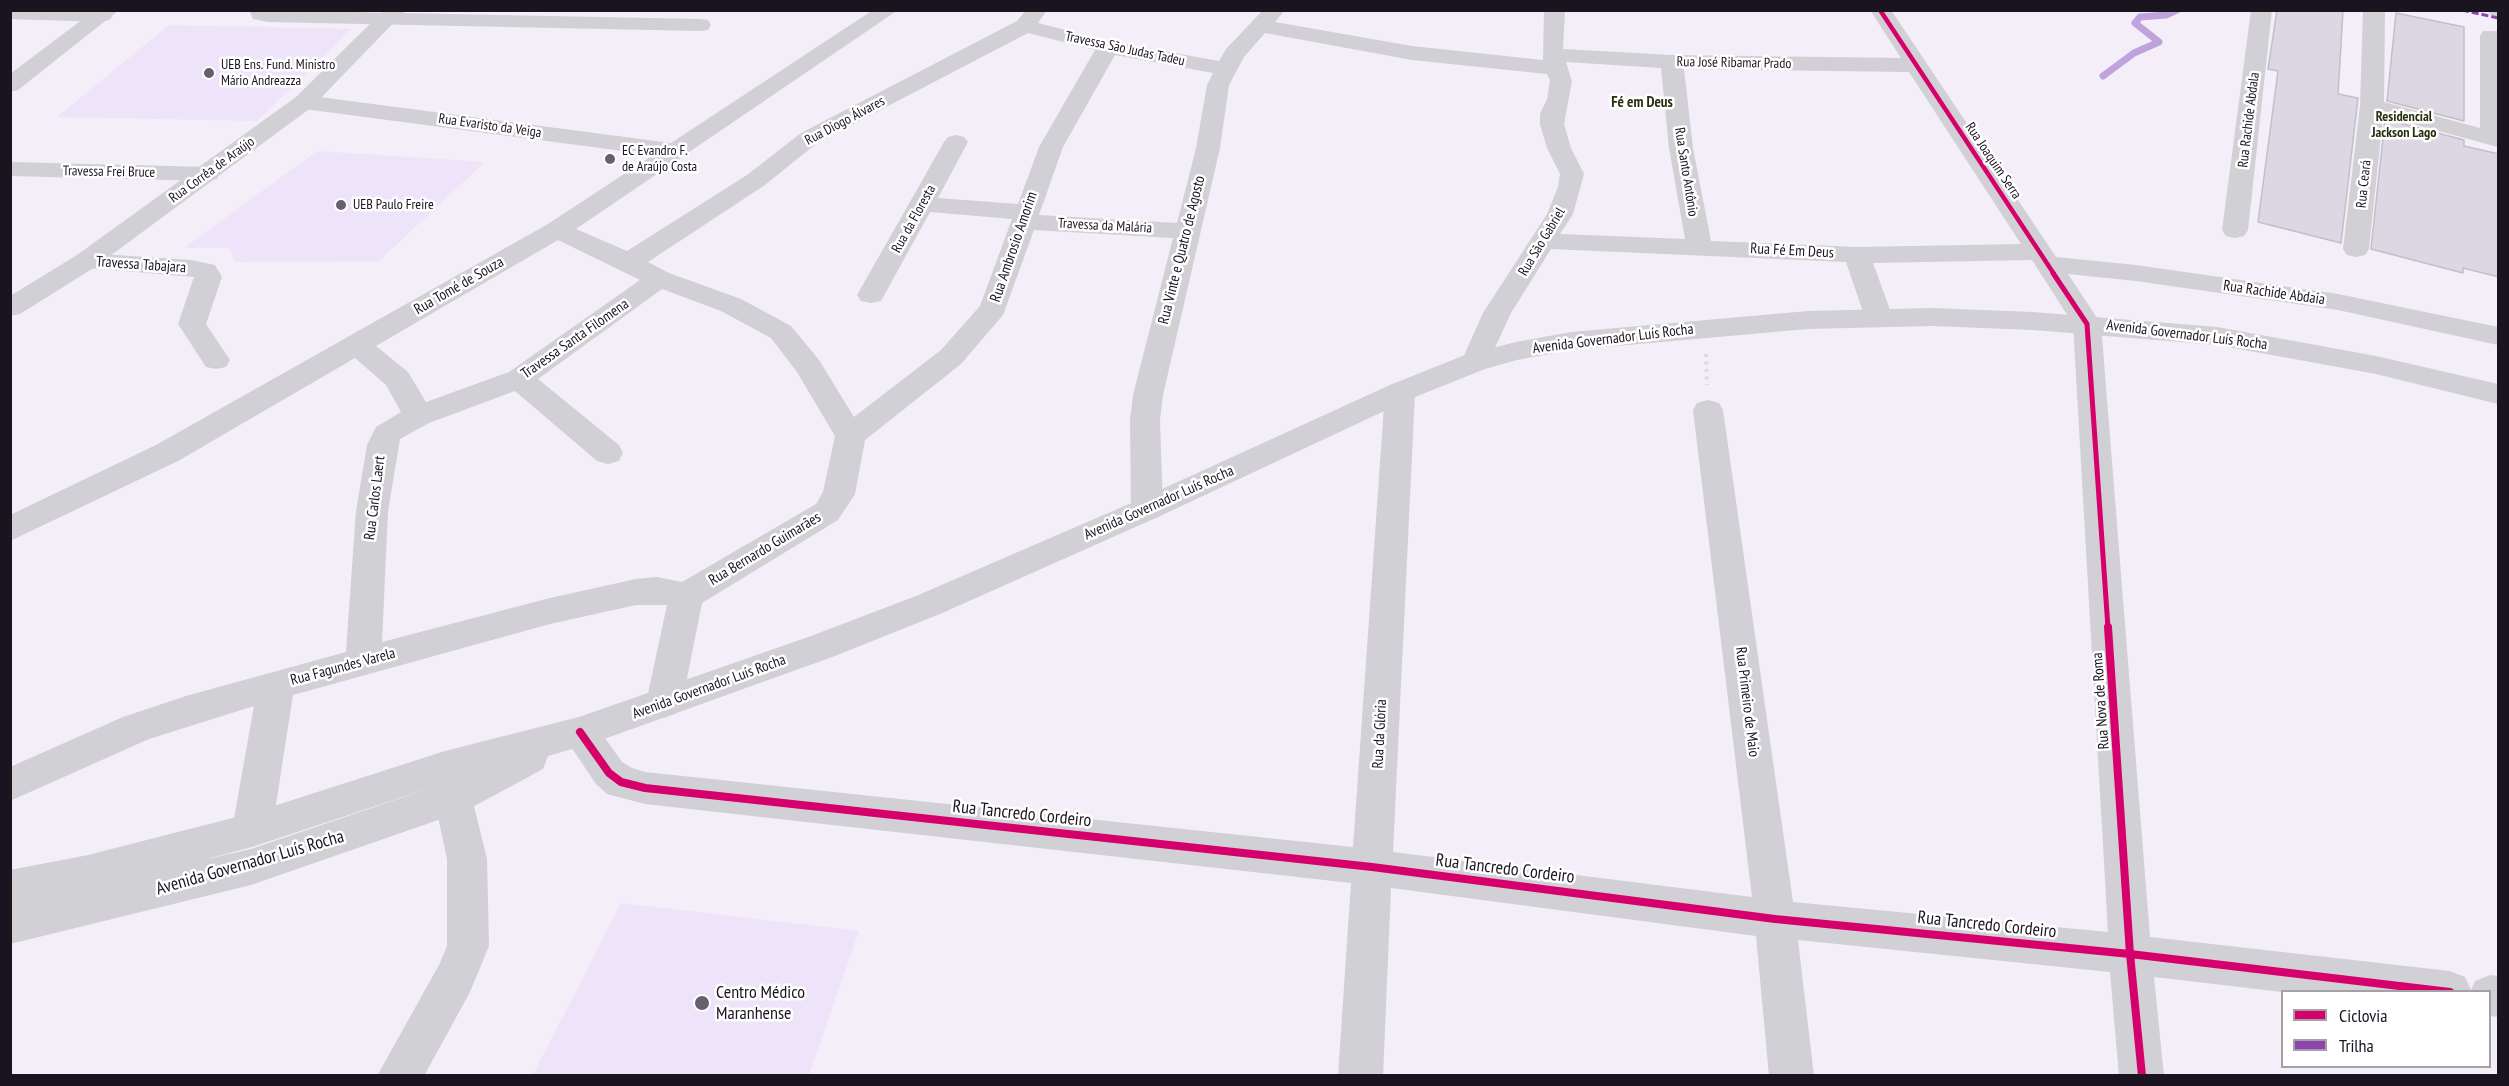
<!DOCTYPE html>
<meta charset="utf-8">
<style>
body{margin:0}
#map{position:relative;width:2509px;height:1086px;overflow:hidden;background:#f3eef8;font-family:"PT Sans Narrow",sans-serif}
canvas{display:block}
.frame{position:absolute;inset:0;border:12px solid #1a1420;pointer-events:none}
.legend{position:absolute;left:2281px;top:990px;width:210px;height:78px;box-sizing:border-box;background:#fff;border:2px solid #a3a1a6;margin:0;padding:8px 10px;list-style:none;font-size:18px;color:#1a1420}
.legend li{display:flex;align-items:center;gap:12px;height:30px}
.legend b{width:30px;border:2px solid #a3a1a6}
</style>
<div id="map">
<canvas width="2509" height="1086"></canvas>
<div class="frame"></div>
<ul class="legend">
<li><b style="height:8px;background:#d6006c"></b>Ciclovia</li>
<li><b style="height:8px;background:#8e44ad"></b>Trilha</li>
</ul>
</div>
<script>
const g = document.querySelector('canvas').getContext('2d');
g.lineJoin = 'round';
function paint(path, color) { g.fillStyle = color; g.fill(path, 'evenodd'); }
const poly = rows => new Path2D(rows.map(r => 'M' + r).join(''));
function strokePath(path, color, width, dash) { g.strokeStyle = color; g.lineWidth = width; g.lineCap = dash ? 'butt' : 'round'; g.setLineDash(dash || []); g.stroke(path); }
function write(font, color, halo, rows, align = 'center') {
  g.font = font + ' "PT Sans Narrow",sans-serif'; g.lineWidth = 5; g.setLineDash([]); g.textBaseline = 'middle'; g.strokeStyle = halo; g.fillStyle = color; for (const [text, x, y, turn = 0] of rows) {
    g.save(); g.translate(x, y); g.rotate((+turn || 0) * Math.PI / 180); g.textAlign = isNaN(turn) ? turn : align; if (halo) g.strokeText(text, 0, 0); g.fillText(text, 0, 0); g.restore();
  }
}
paint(poly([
 [169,25,352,29,257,121,57,117],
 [317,151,485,162,379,261,235,262,229,248,184,248],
 [621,903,859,931,809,1075,533,1075]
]), '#eee4fa');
strokePath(poly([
 [2103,76,2134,53,2159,42,2135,23,2140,17,2166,15,2177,10]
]), '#c0a3dd', 7);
const building = poly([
 [2277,10,2343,10,2338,94,2358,98,2341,243,2258,222,2278,71,2268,69,2277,10],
 [2396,13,2464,27,2464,121,2387,101,2396,13],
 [2385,119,2464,140,2464,146,2499,154,2499,277,2463,268,2463,273,2371,249,2385,119]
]);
paint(building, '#dcd7e2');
strokePath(building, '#c3bec8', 1.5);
strokePath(poly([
 [1706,354,1707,385]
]), '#dedcdf', 4, [3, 4.5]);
paint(poly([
 [10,10,105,10,113,16,109,20,102,22,10,19,10,10],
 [249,10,700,19,708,20,711,25,708,30,700,31,268,22,253,19,249,10],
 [873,10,898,10,576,229,627,251,747,175,801,133,1017,21,1026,10,1047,10,1038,23,1108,41,1219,61,1226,49,1263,10,1285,10,1275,22,1412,46,1543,60,1544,10,1565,10,1563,49,1672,55,1901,58,1870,10,1891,10,2056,257,2136,265,2338,294,2498,327,2498,345,2338,310,2136,281,2068,274,2101,324,2150,937,2450,971,2465,977,2471,990,2475,981,2490,975,2498,976,2498,1017,2490,1016,2490,992,2282,992,2154,977,2164,1076,2119,1076,2110,972,1798,940,1814,1076,1769,1076,1756,936,1391,888,1383,1076,1338,1076,1351,883,645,804,607,794,596,784,561,732,567,721,580,717,593,721,622,762,632,768,645,772,1353,847,1385,392,1390,385,1400,382,1410,385,1415,392,1393,852,1752,897,1693,410,1697,403,1708,400,1719,403,1723,410,1793,902,2108,932,2073,324,2032,260,1873,263,1893,318,1889,324,1879,327,1869,324,1865,318,1846,262,1551,249,1511,313,1485,369,1475,371,1465,369,1461,362,1483,313,1547,214,1558,187,1560,174,1547,148,1540,124,1540,114,1547,99,1550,81,1547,74,1412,60,1265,33,1244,57,1229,85,1220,148,1163,395,1160,420,1163,509,1158,517,1147,521,1136,517,1131,509,1130,420,1133,395,1173,238,1034,230,1003,315,961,364,865,440,855,494,838,520,702,603,682,703,677,713,664,718,651,713,646,703,667,605,636,605,550,624,293,695,272,830,266,842,252,847,238,842,232,830,254,706,149,739,10,801,10,767,123,717,186,696,346,652,356,511,367,445,376,427,401,412,386,385,355,358,178,461,10,541,10,515,156,445,548,224,653,155,304,109,296,107,292,102,296,97,304,95,671,143,873,10],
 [1028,33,1095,50,1039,147,1018,204,938,198,968,142,964,137,956,135,948,137,944,142,857,295,861,301,871,303,881,301,930,212,1012,219,980,306,941,350,854,417,819,360,791,326,741,299,669,273,648,262,765,185,817,143,1028,33],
 [1115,55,1213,73,1207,85,1196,148,1177,223,1039,215,1063,147,1115,55],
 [1566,62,1661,68,1669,148,1685,239,1560,234,1573,214,1584,174,1571,148,1564,124,1572,81,1566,62],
 [1684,69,1909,72,2021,244,1857,247,1711,241,1693,148,1684,69],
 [558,240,640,280,509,372,426,402,408,372,376,346,558,240],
 [662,289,721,311,771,338,797,372,835,436,823,492,816,504,682,582,657,577,636,579,550,598,382,642,388,511,400,439,429,423,515,391,597,461,608,464,619,461,623,453,619,445,538,379,662,289],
 [2251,10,2272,10,2248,230,2244,236,2235,238,2226,236,2222,230,2251,10],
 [2363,10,2385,10,2384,102,2480,128,2480,36,2483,31,2498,31,2498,147,2383,116,2369,249,2365,255,2356,257,2347,255,2343,249,2360,106,2363,10],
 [10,162,208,167,217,169,220,174,217,179,208,181,10,176,10,162],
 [86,253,191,260,215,265,222,277,206,324,230,360,226,367,216,369,206,367,178,324,194,277,77,267,73,261,77,255,86,253],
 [453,781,467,786,472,798,487,859,489,946,470,992,424,1076,377,1076,439,965,447,946,447,859,434,798,439,786,453,781]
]), '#d1d0d4');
paint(poly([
 [95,10,119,10,18,90,10,92,10,74,95,10],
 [384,10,406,10,312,107,95,267,20,314,10,316,10,296,77,255,296,97,384,10]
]), '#d1d0d4');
paint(poly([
 [1932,308,2033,312,2217,327,2376,356,2498,384,2498,404,2376,374,2217,345,2033,330,1932,326,1808,329,1571,350,1517,360,1485,369,1410,399,1158,517,940,614,835,656,593,743,548,756,543,769,467,810,251,885,10,944,10,870,88,855,252,813,445,751,579,717,811,636,916,596,1136,501,1390,385,1465,355,1516,342,1571,332,1808,311,1932,308],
 [445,783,251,849,203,860,252,847,445,783]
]), '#d1d0d4');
paint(poly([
 [2487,10,2498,10,2498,17,2491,15,2487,10]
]), '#d1d0d4');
strokePath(poly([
 [2462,10,2498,18]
]), '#8e44ad', 3, [7, 3]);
strokePath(poly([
 [1880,10,2054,274]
]), '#d6006c', 4.5);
strokePath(poly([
 [2053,273,2087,324,2108,628]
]), '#d6006c', 5);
strokePath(poly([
 [2108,627,2130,954,2142,1076],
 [580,732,609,773,621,782,645,788,1372,867,1775,919,2130,954,2450,992]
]), '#d6006c', 8);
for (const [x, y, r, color] of [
 [209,73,6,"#66606c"],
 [610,159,6,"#66606c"],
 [341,205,6,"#66606c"],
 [702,1003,8,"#66606c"]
]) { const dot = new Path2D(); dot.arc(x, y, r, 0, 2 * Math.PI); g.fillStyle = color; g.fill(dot); strokePath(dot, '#fff', 2); }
write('14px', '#1a1420', '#fff', [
 ["Travessa São Judas Tadeu",1125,49,12],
 ["Rua José Ribamar Prado",1734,63,1],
 ["Rua Rachide Abdala",2249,120,-83],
 ["Rua Diogo Álvares",845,121,-28],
 ["Rua Evaristo da Veiga",490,126,8],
 ["Rua Joaquim Serra",1993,161,56],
 ["Rua Corrêa de Araújo",212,170,-36],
 ["Travessa Frei Bruce",109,172,1],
 ["Rua Santo Antônio",1686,172,81],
 ["Rua Ceará",2364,184,-84],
 ["Rua da Floresta",914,219,-61],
 ["Travessa da Malária",1105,226,3],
 ["Rua São Gabriel",1542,242,-59]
]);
write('14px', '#1a1420', '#fff', [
 ["UEB Ens. Fund. Ministro",221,65],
 ["Mário Andreazza",221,81],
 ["EC Evandro F.",622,151],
 ["de Araújo Costa",622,167],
 ["UEB Paulo Freire",353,205]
], 'left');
write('bold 14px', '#25310d', '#fff', [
 ["Residencial",2404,117],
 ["Jackson Lago",2404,133]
]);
write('bold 15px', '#25310d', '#fff', [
 ["Fé em Deus",1642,103]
]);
write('15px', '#1a1420', '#fff', [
 ["Rua Ambrosio Amorim",1014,247,-71],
 ["Rua Vinte e Quatro de Agosto",1182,250,-76],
 ["Rua Fé Em Deus",1792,251,3],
 ["Travessa Tabajara",141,265,4],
 ["Rua Tomé de Souza",459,286,-30],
 ["Rua Rachide Abdaia",2274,293,8],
 ["Avenida Governador Luís Rocha",2187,335,7],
 ["Travessa Santa Filomena",575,339,-35],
 ["Avenida Governador Luís Rocha",1613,339,-7],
 ["Rua Carlos Laert",375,498,-83],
 ["Avenida Governador Luís Rocha",1159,503,-24],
 ["Rua Bernardo Guimarães",765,549,-31],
 ["Rua Fagundes Varela",343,667,-15],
 ["Avenida Governador Luís Rocha",709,687,-20],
 ["Rua Nova de Roma",2101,701,-94],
 ["Rua Primeiro de Maio",1747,702,83],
 ["Rua da Glória",1380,734,-87]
]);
write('18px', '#1a1420', '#fff', [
 ["Rua Tancredo Cordeiro",1022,814,6],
 ["Avenida Governador Luís Rocha",250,863,-16],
 ["Rua Tancredo Cordeiro",1505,869,7],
 ["Rua Tancredo Cordeiro",1987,925,6]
]);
write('18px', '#1a1420', '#fff', [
 ["Centro Médico",716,993],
 ["Maranhense",716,1014]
], 'left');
</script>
